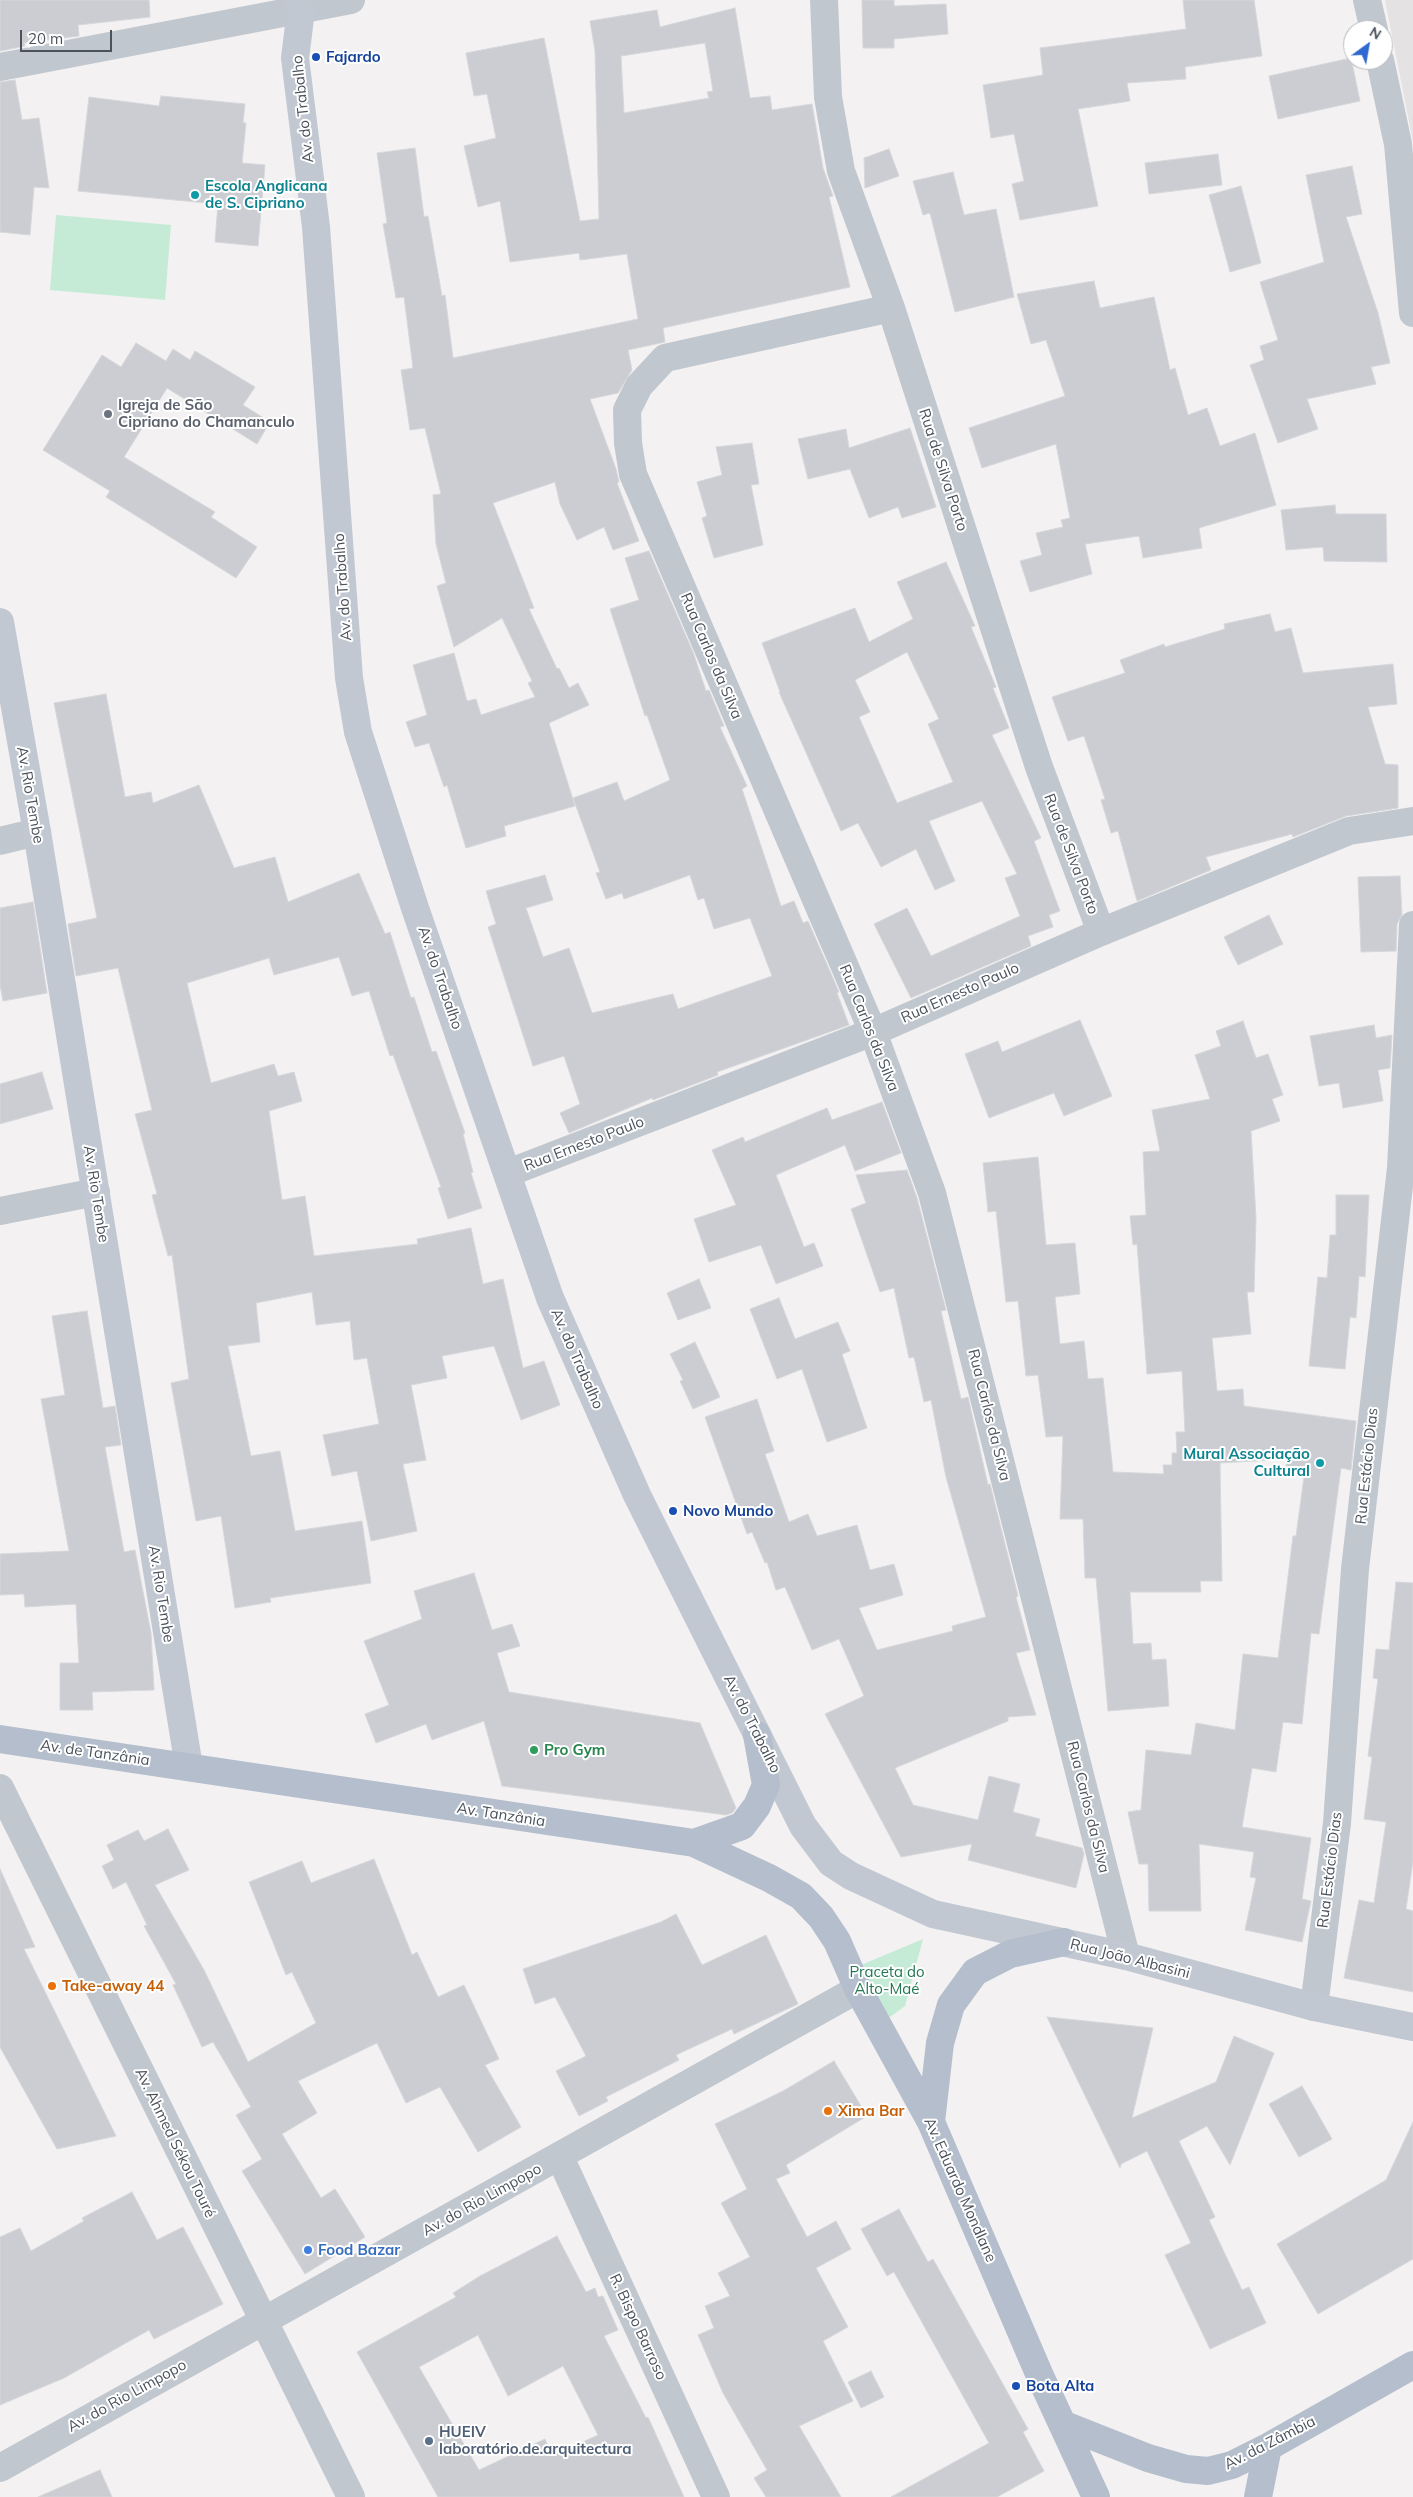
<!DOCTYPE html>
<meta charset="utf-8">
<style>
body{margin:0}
#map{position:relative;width:1413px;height:2497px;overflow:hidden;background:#f3f1f1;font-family:Mulish,sans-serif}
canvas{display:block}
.north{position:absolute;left:1343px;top:20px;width:50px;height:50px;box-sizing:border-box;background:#fff;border:1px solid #b7babe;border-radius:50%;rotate:32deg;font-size:14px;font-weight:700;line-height:20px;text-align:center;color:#4b525c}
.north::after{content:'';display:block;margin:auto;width:18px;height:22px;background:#2e68d0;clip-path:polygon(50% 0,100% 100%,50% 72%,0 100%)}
.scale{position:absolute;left:20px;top:30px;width:92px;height:22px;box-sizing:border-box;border:2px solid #4b525c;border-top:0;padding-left:6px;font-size:15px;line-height:18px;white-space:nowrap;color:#4b525c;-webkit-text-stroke:4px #fff;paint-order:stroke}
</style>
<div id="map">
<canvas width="1413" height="2497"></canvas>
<div class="north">N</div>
<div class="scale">20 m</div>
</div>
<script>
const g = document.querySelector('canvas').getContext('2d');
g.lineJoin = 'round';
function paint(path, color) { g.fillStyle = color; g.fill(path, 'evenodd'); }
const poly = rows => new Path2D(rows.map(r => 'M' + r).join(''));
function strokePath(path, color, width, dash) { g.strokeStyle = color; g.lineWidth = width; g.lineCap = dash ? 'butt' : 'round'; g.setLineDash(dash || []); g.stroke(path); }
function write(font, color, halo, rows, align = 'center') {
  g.font = font + ' Mulish,sans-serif'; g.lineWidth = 4; g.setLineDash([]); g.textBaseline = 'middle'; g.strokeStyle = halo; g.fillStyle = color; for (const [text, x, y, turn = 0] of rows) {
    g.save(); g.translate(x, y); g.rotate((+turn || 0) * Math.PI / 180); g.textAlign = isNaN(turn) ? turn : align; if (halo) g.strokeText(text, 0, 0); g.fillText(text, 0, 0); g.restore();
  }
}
paint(poly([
 [1385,0,1413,0,1413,142]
]), '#e4e2e2');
paint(poly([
 [56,215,171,225,165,300,50,290],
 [923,1939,905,2006,890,2017,885,2015,849,1970]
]), '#c5ebd6');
const building = poly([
 [0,0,149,0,150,17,78,25,79,36,24,43,25,46,0,51,0,0],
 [862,0,894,0,894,6,946,4,948,34,894,39,894,48,863,48,862,0],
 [1183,0,1254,0,1262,56,1185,67,1186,79,1127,83,1130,101,1078,109,1098,206,1020,220,1012,184,1024,181,1014,134,991,138,983,85,1043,75,1040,48,1186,29,1183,0],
 [735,8,750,98,770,96,772,110,812,104,823,168,833,196,829,197,850,287,663,328,665,342,628,350,632,370,618,393,590,399,616,469,619,482,617,483,639,541,613,550,604,527,577,540,560,504,555,482,493,503,534,608,529,609,557,669,559,668,569,688,578,683,589,705,549,723,575,806,504,826,506,836,466,848,447,785,444,787,429,743,415,747,406,722,427,715,413,665,454,653,467,701,476,699,481,715,535,697,528,683,532,681,502,618,454,647,437,586,446,583,436,544,433,495,441,494,425,428,410,430,401,370,413,368,404,297,396,298,383,224,387,223,377,153,415,148,424,217,428,216,442,296,445,295,453,358,638,319,627,254,580,260,579,253,510,262,500,201,478,207,464,146,496,138,487,94,474,96,466,53,544,38,580,221,599,219,595,51,590,21,657,10,660,27,735,8],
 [705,43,713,91,707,92,709,98,624,113,621,56,705,43],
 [1351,58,1360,101,1278,119,1269,76,1351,58],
 [15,80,22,120,39,118,49,188,34,187,30,235,0,232,0,82,15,80],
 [161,96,245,104,243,123,246,123,242,163,265,165,258,246,215,242,218,204,78,191,89,97,159,106,161,96],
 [889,149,899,176,865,188,864,158,889,149],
 [1218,154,1222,185,1149,194,1145,163,1218,154],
 [1352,166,1362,214,1346,217,1378,313,1390,363,1371,367,1376,384,1307,399,1318,429,1278,443,1250,365,1264,360,1260,346,1278,340,1260,282,1324,262,1306,175,1352,166],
 [953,172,964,215,996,209,1014,297,955,312,930,213,923,215,913,181,953,172],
 [1241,186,1261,263,1230,272,1209,195,1241,186],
 [1094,281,1100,308,1154,297,1170,370,1175,368,1188,415,1207,408,1220,446,1255,433,1276,505,1199,528,1202,548,1143,558,1139,536,1085,544,1092,574,1030,592,1020,561,1042,555,1036,533,1063,527,1061,520,1070,518,1056,444,982,468,969,428,1065,396,1046,340,1031,344,1017,294,1094,281],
 [136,343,166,361,173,349,190,360,195,351,255,387,243,405,270,422,257,444,167,388,124,457,215,512,211,517,257,547,236,578,106,497,110,491,43,450,102,355,121,367,136,343],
 [910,428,936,507,902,518,898,507,869,518,850,469,808,479,798,439,846,429,849,448,910,428],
 [752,443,759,484,751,485,763,545,714,558,702,518,707,516,697,482,722,475,716,447,752,443],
 [1335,505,1336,514,1386,514,1387,562,1324,561,1323,547,1286,550,1281,510,1335,505],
 [649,551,693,652,706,691,709,690,724,726,720,727,747,786,742,789,781,906,794,901,803,923,808,921,839,992,837,993,849,1025,717,1072,718,1075,653,1100,652,1098,569,1133,560,1113,580,1104,564,1056,533,1066,488,927,496,924,486,891,545,875,553,900,526,908,543,957,569,948,592,1013,673,994,678,1009,772,976,750,918,714,929,704,898,698,900,690,875,624,899,622,893,606,899,596,873,600,872,573,798,617,782,624,801,670,780,647,715,645,716,610,609,639,600,625,558,649,551],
 [946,562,975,626,971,627,996,687,993,688,1009,728,992,735,1041,838,1034,841,1060,911,1049,915,1053,927,1028,936,1031,946,911,998,874,924,907,908,931,956,1020,916,1005,878,1017,874,982,801,929,821,955,881,935,890,916,849,881,867,858,823,841,831,779,692,780,692,762,643,855,608,869,642,913,619,897,582,946,562],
 [907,652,939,719,928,724,953,782,897,803,859,717,870,712,855,680,907,652],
 [1270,614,1275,632,1291,628,1303,673,1393,664,1397,704,1368,707,1385,764,1398,765,1398,808,1346,816,1293,837,1292,834,1206,857,1211,870,1137,901,1118,831,1111,833,1101,800,1105,799,1084,736,1068,741,1052,697,1125,673,1120,660,1164,644,1165,647,1225,629,1224,624,1270,614],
 [106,694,125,797,151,792,153,803,199,785,234,868,275,857,288,902,359,873,385,934,390,932,411,998,414,997,432,1052,436,1051,465,1133,463,1134,473,1172,471,1173,482,1208,448,1219,438,1188,441,1187,393,1055,390,1056,369,991,352,996,339,957,274,975,269,958,187,983,211,1083,274,1064,278,1076,294,1072,302,1101,269,1111,282,1200,305,1196,314,1256,418,1244,417,1239,471,1228,483,1284,503,1279,523,1368,544,1361,560,1405,521,1420,494,1346,442,1356,447,1378,411,1385,426,1460,403,1464,417,1531,371,1541,357,1471,332,1476,323,1435,379,1424,367,1358,354,1360,350,1321,316,1325,312,1292,256,1303,260,1342,228,1346,251,1456,280,1451,295,1531,362,1521,371,1583,270,1598,271,1602,235,1608,221,1516,196,1521,171,1383,189,1379,172,1255,168,1256,152,1195,157,1194,135,1114,152,1110,118,968,76,976,68,924,97,918,54,703,106,694],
 [1400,876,1402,915,1397,924,1396,951,1361,952,1358,877,1400,876],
 [33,902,47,993,3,1001,0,985,0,908,33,902],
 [1269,915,1283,944,1238,965,1224,937,1269,915],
 [1080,1020,1112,1096,1064,1116,1054,1093,989,1118,965,1054,998,1041,1002,1052,1080,1020],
 [1243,1021,1256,1058,1268,1054,1283,1095,1272,1099,1280,1121,1251,1131,1256,1218,1254,1292,1247,1292,1251,1334,1212,1338,1217,1391,1243,1389,1244,1406,1356,1421,1351,1470,1341,1468,1319,1634,1311,1633,1302,1724,1283,1722,1276,1772,1252,1768,1242,1827,1311,1838,1302,1899,1311,1901,1302,1942,1245,1930,1256,1878,1250,1877,1254,1852,1199,1844,1201,1911,1149,1911,1148,1864,1139,1864,1128,1812,1141,1810,1146,1750,1191,1755,1196,1723,1235,1730,1243,1654,1278,1658,1293,1536,1296,1536,1304,1477,1285,1474,1287,1459,1220,1463,1222,1581,1200,1581,1201,1592,1130,1592,1133,1644,1151,1643,1152,1660,1166,1659,1169,1706,1108,1711,1096,1578,1085,1578,1083,1519,1060,1519,1063,1436,1046,1437,1038,1375,1026,1376,1018,1301,1006,1302,996,1211,988,1212,983,1163,1038,1157,1046,1245,1075,1243,1080,1294,1055,1297,1060,1344,1084,1341,1088,1379,1103,1378,1113,1472,1164,1474,1163,1465,1172,1465,1172,1453,1177,1453,1176,1432,1185,1432,1182,1371,1147,1374,1137,1244,1133,1245,1130,1216,1146,1215,1143,1152,1160,1151,1152,1110,1210,1099,1195,1055,1221,1046,1216,1031,1243,1021],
 [1374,1025,1376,1038,1392,1035,1390,1068,1378,1070,1383,1101,1343,1108,1339,1083,1319,1086,1310,1036,1374,1025],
 [42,1072,53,1109,0,1124,0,1084,42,1072],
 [882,1102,901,1153,855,1171,845,1145,776,1175,804,1247,814,1243,823,1266,776,1284,761,1245,709,1262,694,1219,736,1205,712,1150,743,1137,745,1142,827,1108,832,1120,882,1102],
 [907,1170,917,1198,946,1310,941,1311,961,1399,968,1397,988,1485,990,1484,1018,1596,1016,1597,1030,1650,1016,1653,1036,1715,1008,1717,1008,1721,895,1768,913,1805,978,1820,989,1776,1020,1784,1013,1812,1040,1819,1035,1836,1082,1848,1084,1854,1076,1888,968,1860,972,1844,901,1857,825,1714,864,1696,839,1639,812,1650,785,1587,776,1590,767,1562,765,1563,752,1532,747,1534,705,1417,757,1399,774,1451,765,1454,789,1522,808,1514,817,1536,857,1525,870,1570,894,1564,903,1595,859,1608,877,1650,953,1631,952,1626,986,1617,946,1477,931,1400,924,1402,914,1357,909,1358,894,1288,880,1292,851,1209,866,1203,856,1175,907,1170],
 [1336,1195,1369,1195,1365,1277,1359,1276,1356,1318,1350,1317,1345,1369,1309,1366,1318,1277,1327,1278,1330,1235,1336,1235,1336,1195],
 [699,1279,711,1308,678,1320,667,1293,699,1279],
 [779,1298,795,1339,838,1322,850,1351,842,1354,867,1428,827,1442,802,1369,777,1379,750,1309,779,1298],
 [87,1311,103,1408,115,1406,121,1445,105,1447,124,1552,135,1550,151,1633,154,1690,92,1692,93,1710,60,1710,60,1663,79,1663,76,1604,25,1607,24,1594,0,1595,0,1554,69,1551,41,1399,65,1395,52,1316,87,1311],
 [695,1342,720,1397,693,1409,680,1381,683,1380,670,1354,695,1342],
 [474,1573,492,1630,512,1624,520,1646,497,1653,509,1692,700,1723,736,1808,732,1813,726,1815,502,1786,484,1721,432,1740,426,1724,376,1743,365,1714,389,1705,364,1641,422,1619,414,1591,474,1573],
 [1396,1582,1413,1583,1413,1861,1406,1909,1413,1911,1413,1992,1344,1978,1359,1900,1374,1903,1386,1822,1364,1819,1372,1757,1368,1756,1378,1679,1373,1678,1376,1649,1389,1650,1396,1582],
 [168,1829,189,1870,155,1885,204,1970,248,2062,316,2023,292,1972,286,1975,249,1882,302,1861,311,1883,374,1859,412,1955,417,1952,438,1997,464,1985,499,2059,485,2065,521,2127,478,2152,440,2087,406,2103,377,2043,298,2081,317,2113,282,2134,321,2198,335,2189,365,2237,305,2274,242,2171,262,2159,236,2115,251,2107,213,2042,202,2047,173,1985,176,1984,144,1926,147,1925,126,1882,113,1889,102,1866,114,1860,107,1845,138,1830,144,1841,168,1829],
 [0,1869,35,1947,24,1949,116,2136,57,2149,0,2047,0,1869],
 [676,1914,702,1965,766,1935,798,2004,734,2034,732,2029,676,2055,679,2060,606,2097,608,2101,579,2116,556,2071,586,2056,555,1997,535,2004,523,1969,661,1922,676,1914],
 [1047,2017,1153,2028,1132,2118,1216,2082,1234,2036,1274,2053,1230,2165,1207,2126,1179,2141,1215,2217,1209,2220,1242,2290,1249,2287,1266,2323,1210,2349,1165,2255,1191,2243,1147,2151,1121,2164,1120,2168,1047,2017],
 [834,2061,867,2116,786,2165,790,2173,776,2179,807,2237,836,2221,851,2249,816,2268,848,2327,823,2341,853,2401,799,2426,841,2497,766,2497,754,2478,767,2470,723,2393,698,2335,714,2328,705,2306,730,2296,718,2273,750,2257,721,2203,747,2189,715,2124,783,2091,834,2061],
 [1302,2086,1332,2139,1299,2157,1269,2104,1302,2086],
 [1413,2122,1413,2259,1318,2314,1277,2244,1386,2180,1413,2122],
 [132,2192,157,2240,183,2227,223,2304,154,2339,149,2330,64,2378,0,2405,0,2237,20,2228,31,2251,84,2221,82,2218,132,2192],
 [899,2209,928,2262,933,2259,1028,2429,1023,2432,1044,2471,997,2497,891,2497,989,2443,894,2272,887,2276,861,2229,899,2209],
 [557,2236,586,2292,595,2288,598,2297,603,2296,618,2330,604,2336,646,2418,648,2417,684,2497,438,2497,357,2352,456,2297,453,2293,480,2276,557,2236],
 [478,2335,508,2396,563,2366,598,2435,552,2456,545,2439,479,2470,419,2367,478,2335],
 [871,2371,884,2397,861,2408,848,2382,871,2371],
 [100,2470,112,2497,38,2497,100,2470]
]);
paint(building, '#cbcdd2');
strokePath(building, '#d5d7db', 1);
strokePath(poly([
 [824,0,828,97,841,171,891,308,1039,767,1101,932],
 [1367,0,1374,30],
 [1380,60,1398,144,1413,313],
 [0,67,351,0],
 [891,308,665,358,639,386,627,410,628,443,633,474,873,1032,932,1193,1126,1956],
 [0,841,37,832],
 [508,1173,873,1032,1101,932,1349,831,1413,821],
 [0,1211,96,1192],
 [0,1788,351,2497],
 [1314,2007,1337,1823,1355,1569,1401,1168,1413,925],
 [560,2157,716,2497],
 [0,2468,858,1989]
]), '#c1c7ce', 28);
strokePath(poly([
 [299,0,301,10,295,58,316,227,349,678,358,732,415,908,550,1298,637,1495,803,1826,831,1863,851,1876,933,1914,1126,1956,1314,2007,1413,2027],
 [0,622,37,832,189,1767]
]), '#c1c8d2', 28);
strokePath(poly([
 [0,1739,694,1843,769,1878,801,1896,821,1917,837,1941,858,1989,931,2122,1040,2376,1096,2497],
 [694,1843,742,1826,757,1806,766,1785,757,1735],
 [931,2122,940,2043,951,2005,975,1972,1010,1954,1064,1942],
 [1062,2424,1148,2458,1186,2469,1208,2471,1232,2465,1268,2447,1413,2365],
 [1258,2497,1268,2447]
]), '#b4becc', 28);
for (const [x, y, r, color] of [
 [316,57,5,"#1a4fb4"],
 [195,195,5,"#0f9aa8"],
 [108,414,5,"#6b7280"],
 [1320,1463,5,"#0f9aa8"],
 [673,1511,5,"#1a4fb4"],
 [534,1750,5,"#2e9e5b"],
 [52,1986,5,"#e8710a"],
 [828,2111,5,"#e8710a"],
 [308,2250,5,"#3f7fe0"],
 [1016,2386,5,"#1a4fb4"],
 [429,2441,5,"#5c6f8a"]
]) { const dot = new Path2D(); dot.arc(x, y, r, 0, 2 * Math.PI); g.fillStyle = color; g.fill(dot); strokePath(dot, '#fff', 2); }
write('bold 15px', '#164399', '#fff', [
 ["Fajardo",326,57],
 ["Novo Mundo",683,1511],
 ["Bota Alta",1026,2386]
], 'left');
write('15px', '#4b525c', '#fff', [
 ["Av. do Trabalho",303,109,-96],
 ["Rua de Silva Porto",943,470,72],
 ["Av. do Trabalho",343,587,-94],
 ["Rua Carlos da Silva",711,656,67],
 ["Av. Rio Tembe",30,795,80],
 ["Rua de Silva Porto",1071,854,69],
 ["Av. do Trabalho",440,978,71],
 ["Rua Ernesto Paulo",960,993,-24],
 ["Rua Carlos da Silva",869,1028,68],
 ["Rua Ernesto Paulo",584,1144,-21],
 ["Av. Rio Tembe",96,1194,81],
 ["Av. do Trabalho",577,1359,66],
 ["Rua Carlos da Silva",989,1415,76],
 ["Rua Estácio Dias",1367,1466,-84],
 ["Av. Rio Tembe",161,1594,81],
 ["Av. do Trabalho",752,1724,63],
 ["Av. de Tanzânia",95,1753,8],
 ["Rua Carlos da Silva",1088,1807,76],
 ["Av. Tanzânia",501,1815,9],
 ["Rua Estácio Dias",1330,1870,-83],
 ["Rua João Albasini",1130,1959,14],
 ["Av. Ahmed Sékou Touré",175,2143,64],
 ["Av. Eduardo Mondlane",960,2190,66],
 ["Av. do Rio Limpopo",482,2200,-29],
 ["R. Bispo Barroso",638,2327,65],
 ["Av. do Rio Limpopo",127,2396,-29],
 ["Av. da Zâmbia",1270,2443,-27]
]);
write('bold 15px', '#0d838f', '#fff', [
 ["Escola Anglicana",205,186],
 ["de S. Cipriano",205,203],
 ["Mural Associação",1310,1454,"right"],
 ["Cultural",1310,1471,"right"]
], 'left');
write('bold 15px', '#5b616d', '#fff', [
 ["Igreja de São",118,405],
 ["Cipriano do Chamanculo",118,422]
], 'left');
write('bold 15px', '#27864d', '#fff', [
 ["Pro Gym",544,1750]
], 'left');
write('15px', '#227753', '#fff', [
 ["Praceta do",887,1972],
 ["Alto-Maé",887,1989]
]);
write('bold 15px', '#c56008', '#fff', [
 ["Take-away 44",62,1986],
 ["Xima Bar",838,2111]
], 'left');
write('bold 15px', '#366cbe', '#fff', [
 ["Food Bazar",318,2250]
], 'left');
write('bold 15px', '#4e5e75', '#fff', [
 ["HUEIV",439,2432],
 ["laboratório.de.arquitectura",439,2449]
], 'left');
</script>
